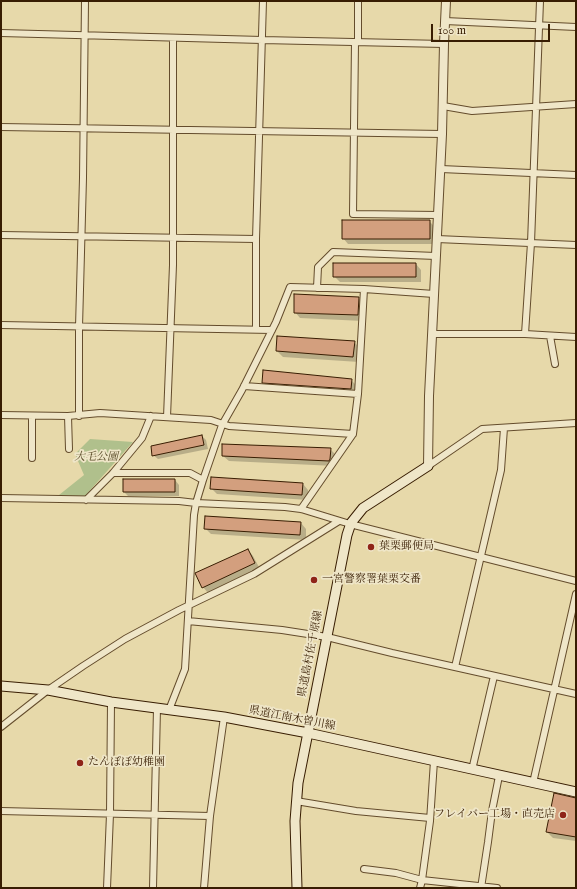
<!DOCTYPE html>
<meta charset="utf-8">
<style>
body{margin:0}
#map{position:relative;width:577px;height:889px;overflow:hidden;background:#e7d9aa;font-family:"IM FELL English",serif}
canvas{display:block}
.frame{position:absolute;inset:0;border:2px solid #381d02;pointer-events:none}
.scale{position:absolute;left:431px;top:24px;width:119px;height:18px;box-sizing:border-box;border:2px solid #381d02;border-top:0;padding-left:5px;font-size:12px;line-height:14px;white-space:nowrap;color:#381d02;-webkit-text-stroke:3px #efe6c8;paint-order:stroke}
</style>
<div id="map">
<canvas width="577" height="889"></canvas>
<div class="frame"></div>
<div class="scale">100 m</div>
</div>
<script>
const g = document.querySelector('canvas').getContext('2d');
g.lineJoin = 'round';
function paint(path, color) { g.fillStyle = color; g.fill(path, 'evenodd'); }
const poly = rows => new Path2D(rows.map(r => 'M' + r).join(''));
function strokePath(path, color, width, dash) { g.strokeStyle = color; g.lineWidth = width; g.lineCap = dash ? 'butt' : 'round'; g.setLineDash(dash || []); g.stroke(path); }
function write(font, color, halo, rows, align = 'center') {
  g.font = font + ' "IM FELL English","Noto Serif JP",serif'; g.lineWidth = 3.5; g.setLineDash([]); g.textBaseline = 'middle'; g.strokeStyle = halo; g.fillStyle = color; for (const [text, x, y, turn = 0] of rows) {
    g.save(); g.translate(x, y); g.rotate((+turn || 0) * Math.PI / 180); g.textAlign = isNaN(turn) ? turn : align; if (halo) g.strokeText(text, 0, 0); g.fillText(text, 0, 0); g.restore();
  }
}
paint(poly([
 [90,439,133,442,84,497,59,495,84,475,75,454]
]), '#b0c08c');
paint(poly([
 [429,221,435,227,435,244,348,244,343,238],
 [416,264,421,270,421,282,340,282,334,276],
 [358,298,364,303,363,321,300,318,295,312],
 [354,342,360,348,359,362,283,357,277,351],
 [351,380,357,386,356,394,269,388,263,382],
 [202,436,206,440,208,449,158,459,153,455],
 [330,449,336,455,335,466,229,461,223,456],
 [124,480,175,480,179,485,179,496,128,496,124,492],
 [303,484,308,490,308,500,217,494,211,488],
 [301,523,306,529,306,540,211,534,205,528],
 [248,550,253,556,260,569,208,593,203,587],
 [576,799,576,841,553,838,547,832]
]), '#0003');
const building = poly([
 [342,220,430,220,430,239,342,239,342,220],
 [333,263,416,263,416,277,333,277,333,263],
 [294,294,359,297,358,315,294,313,294,294],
 [277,336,355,341,353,357,276,351,277,336],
 [263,370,352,379,351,389,262,383,263,370],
 [202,435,204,445,152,456,151,446,202,435],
 [222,444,331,448,330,459,329,461,222,456,222,444],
 [211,477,303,483,302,495,210,489,211,477],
 [123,479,175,479,175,492,123,492,123,479],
 [205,516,301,522,300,535,204,529,205,516],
 [248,549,255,563,202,588,195,573,248,549],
 [554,793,576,798,576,837,546,832,554,793]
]);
paint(building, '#d39f7e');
strokePath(building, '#381d02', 1);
const minor = poly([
 [445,21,576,27],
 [1,33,262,40,444,44],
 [355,42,353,214,438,215],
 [358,42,358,1],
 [443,106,472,111,576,104],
 [1,127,442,134],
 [441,169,576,175],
 [1,235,256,239],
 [437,239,576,245],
 [317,288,318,267,333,252,436,256],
 [1,325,272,330],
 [256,329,256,239,263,1],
 [432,334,525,334,576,337],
 [525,334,531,243,540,1],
 [550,336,555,364],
 [244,386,358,394],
 [1,415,68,416,100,413,211,420,229,426,353,434],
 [32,416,32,458],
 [68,416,69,449],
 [79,416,79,327,83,178,85,1],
 [167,417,173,265,173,38],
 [428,466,482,429,576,423],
 [113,473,190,473,203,480],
 [1,498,179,501,196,503,285,507,301,509,350,524,576,581],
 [86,500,113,473,142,438,151,416],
 [301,509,353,434,358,394,364,289,434,294],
 [188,621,282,630,327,637,392,653,576,694],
 [455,667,501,470,504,428],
 [169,710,185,669,194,515,196,503,203,480,222,425,242,390,276,322,290,287,364,289],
 [1,727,48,690,83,666,125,639,179,610,254,574,339,521],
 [472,770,494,676],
 [533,783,576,594],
 [296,801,356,811,430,818],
 [1,811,210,816],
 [364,869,396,873,422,880,497,888],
 [107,888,110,814,111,702],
 [153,888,157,708],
 [204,888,210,816,224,717],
 [420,888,422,880,430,821,434,761],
 [481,888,488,842,492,811,499,776]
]);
const tertiary = poly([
 [428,466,429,396,442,134,444,44,446,1]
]);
const secondary = poly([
 [1,686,48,690,111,702,224,717,308,733,576,792],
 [297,888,295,821,298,783,347,535,351,523,363,508,428,466]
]);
strokePath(minor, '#644c2c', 8);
strokePath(tertiary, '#644c2c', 10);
strokePath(secondary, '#381d02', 11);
strokePath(minor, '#efe6c8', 6);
strokePath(tertiary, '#efe6c8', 8);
strokePath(secondary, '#efe6c8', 9);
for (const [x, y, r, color] of [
 [371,547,4,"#8f2418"],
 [314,580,4,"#8f2418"],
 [80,763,4,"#8f2418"],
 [563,815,4,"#8f2418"]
]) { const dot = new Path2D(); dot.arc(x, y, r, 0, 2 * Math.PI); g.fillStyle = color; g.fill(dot); strokePath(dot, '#efe6c8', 1.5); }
write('italic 11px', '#5c4e2b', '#efe6c8', [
 ["大毛公園",96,458]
]);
write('11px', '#381d02', '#efe6c8', [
 ["葉栗郵便局",379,547],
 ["一宮警察署葉栗交番",322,580],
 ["たんぽぽ幼稚園",88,763],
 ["フレイバー工場・直売店",555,815,"right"]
], 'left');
write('11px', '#381d02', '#efe6c8', [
 ["県道島村佐千原線",311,654,-79],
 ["県道江南木曽川線",292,719,11]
]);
</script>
